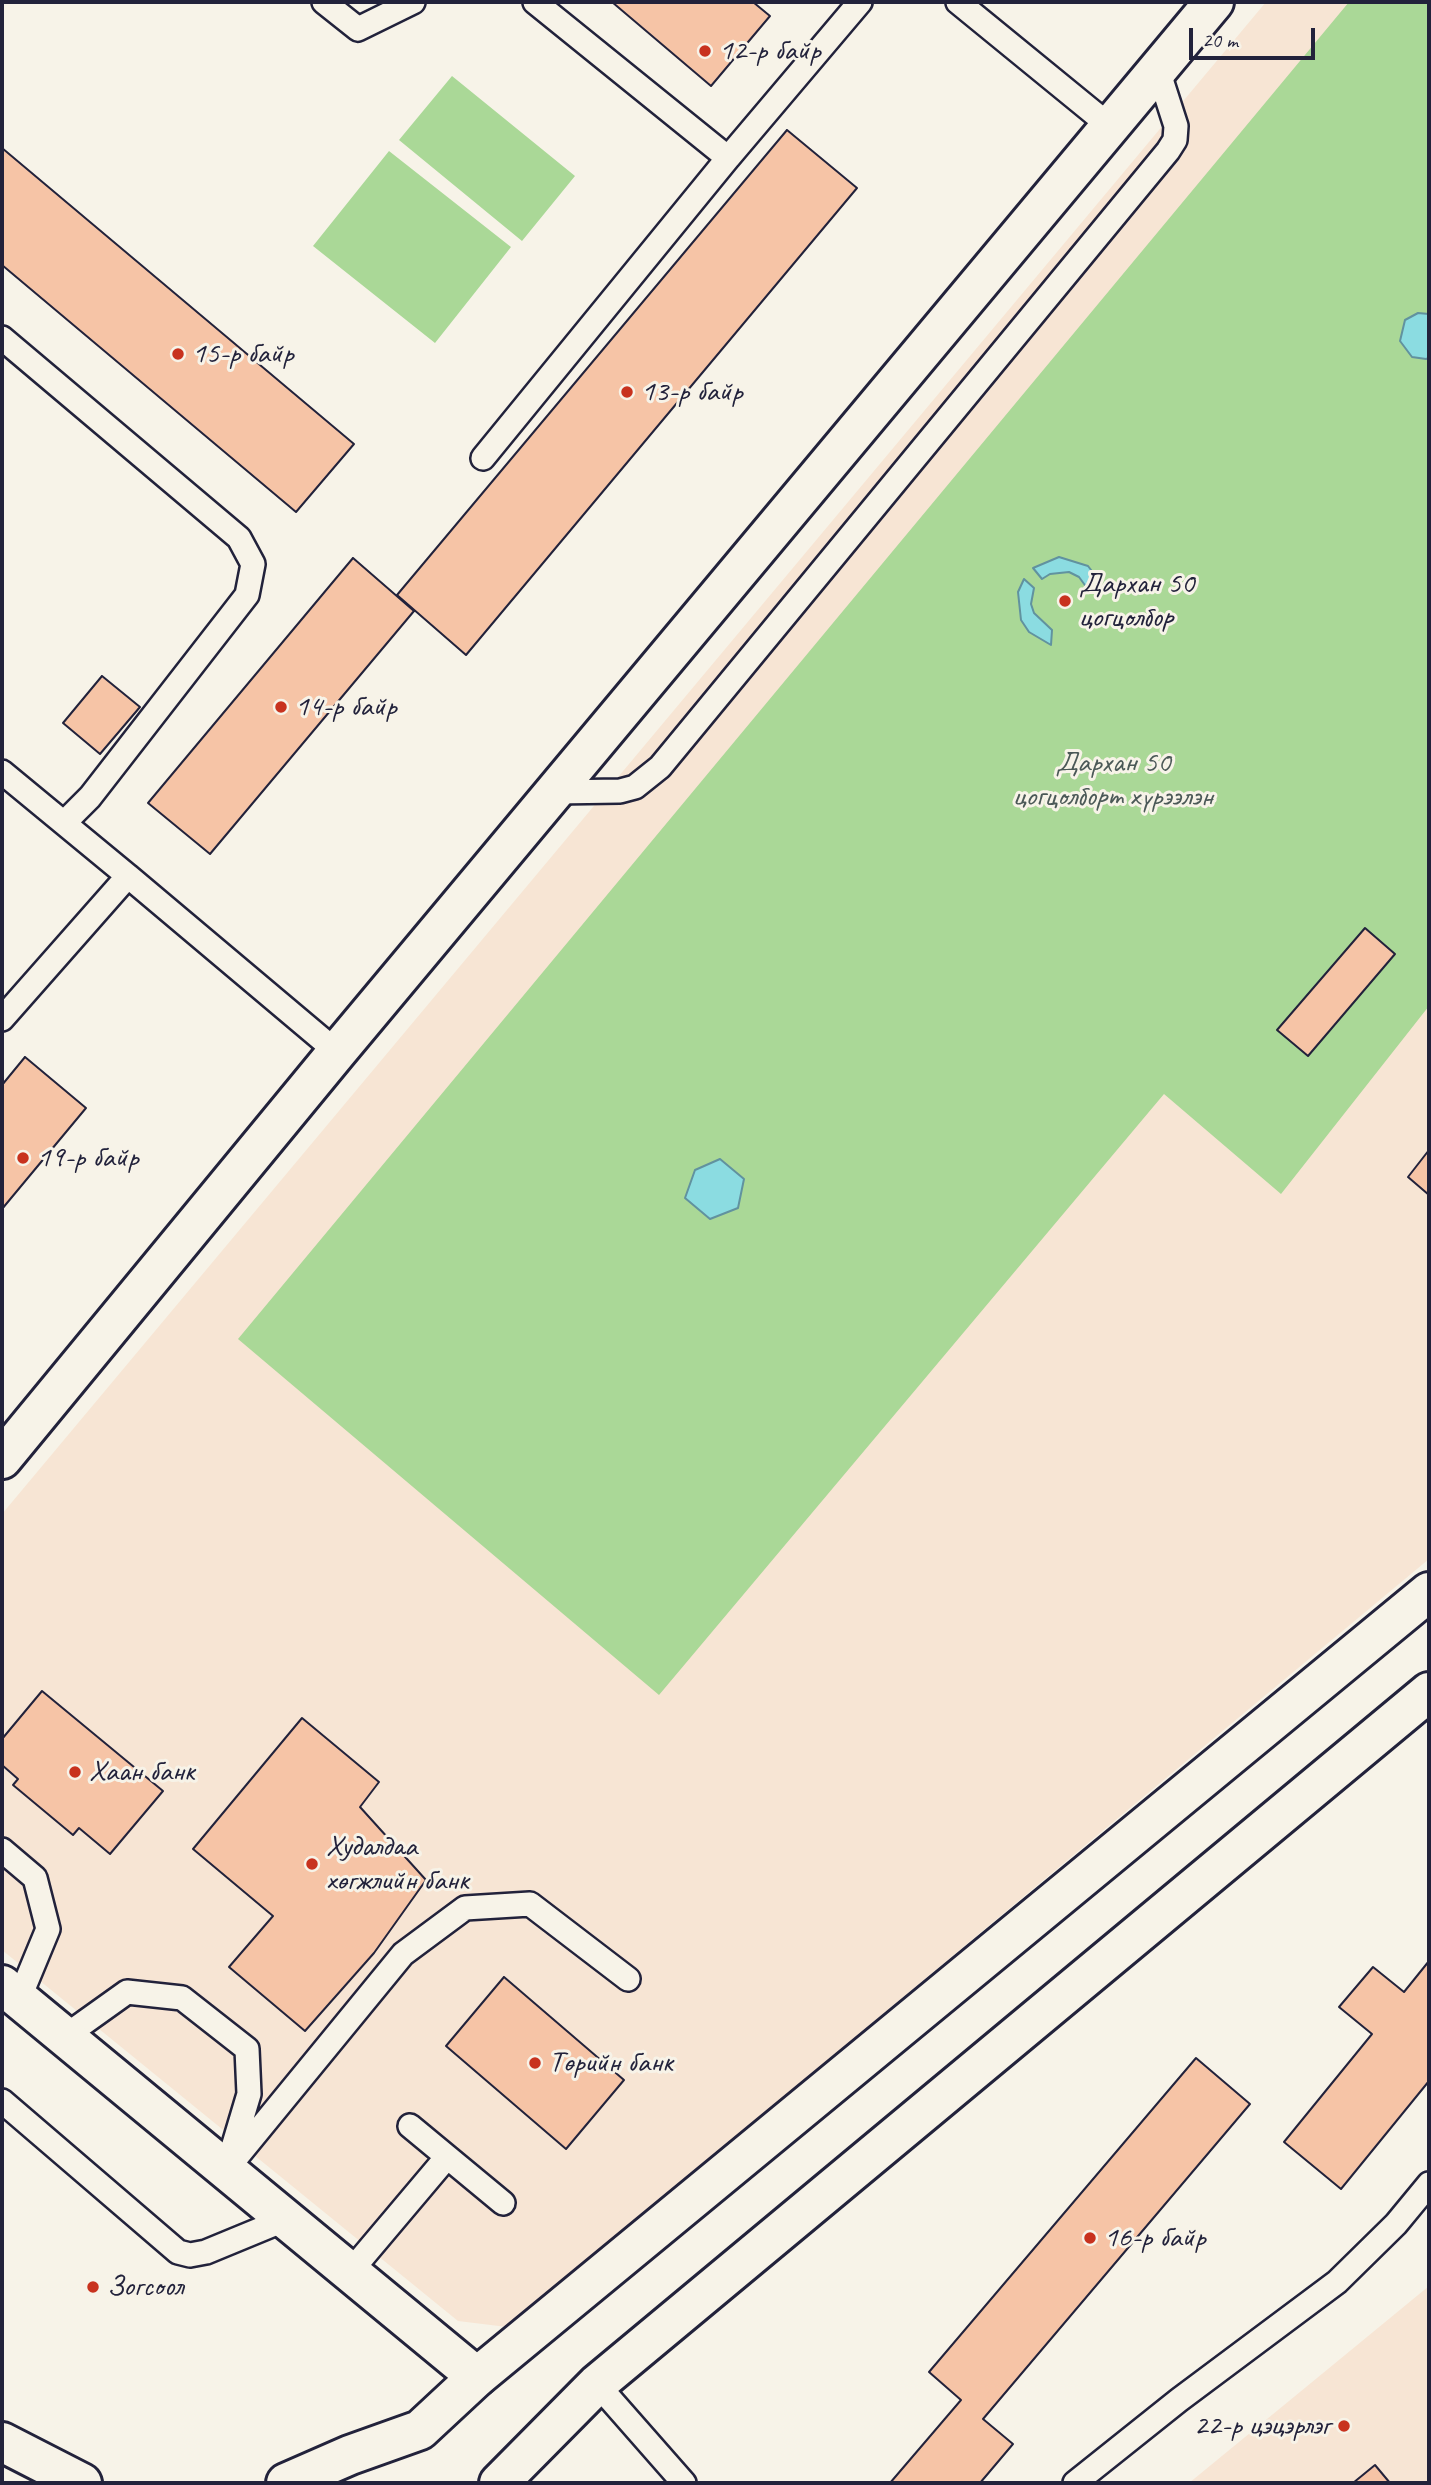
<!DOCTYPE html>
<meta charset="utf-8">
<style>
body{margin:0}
#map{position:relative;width:1431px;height:2485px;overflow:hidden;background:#f7f3e8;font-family:Caveat,sans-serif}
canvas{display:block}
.frame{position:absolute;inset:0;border:4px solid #22223b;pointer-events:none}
.scale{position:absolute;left:1189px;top:28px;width:126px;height:32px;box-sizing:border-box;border:4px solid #22223b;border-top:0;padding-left:9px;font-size:21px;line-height:24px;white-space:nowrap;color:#22223b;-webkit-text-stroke:5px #f7f3e8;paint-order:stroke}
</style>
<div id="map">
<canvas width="1431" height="2485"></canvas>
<div class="frame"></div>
<div class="scale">20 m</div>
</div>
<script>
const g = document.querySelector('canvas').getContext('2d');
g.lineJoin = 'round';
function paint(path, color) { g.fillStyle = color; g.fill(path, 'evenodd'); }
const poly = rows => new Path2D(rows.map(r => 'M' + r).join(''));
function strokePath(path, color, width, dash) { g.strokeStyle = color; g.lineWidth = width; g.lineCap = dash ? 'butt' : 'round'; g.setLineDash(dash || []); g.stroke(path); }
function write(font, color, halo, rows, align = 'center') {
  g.font = font + ' Caveat,sans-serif'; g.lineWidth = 6; g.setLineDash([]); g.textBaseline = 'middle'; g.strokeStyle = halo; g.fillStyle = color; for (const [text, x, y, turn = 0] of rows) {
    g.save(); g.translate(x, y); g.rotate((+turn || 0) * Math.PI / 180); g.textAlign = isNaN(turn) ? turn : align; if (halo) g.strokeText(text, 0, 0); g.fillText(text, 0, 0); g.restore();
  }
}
paint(poly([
 [1266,2,1429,2,1429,1559,507,2327,458,2321,2,1950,2,1514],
 [1429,2286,1429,2483,1189,2483,1328,2369]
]), '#f7e5d4');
paint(poly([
 [1349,2,1429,2,1429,1006,1281,1194,1164,1094,659,1695,238,1339],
 [452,76,575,176,522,241,399,140],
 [389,151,511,247,435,343,313,246]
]), '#aad897');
const water = poly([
 [1418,313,1429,314,1429,358,1426,359,1412,357,1400,341,1405,320,1418,313],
 [1059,557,1088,566,1101,583,1087,588,1079,577,1069,572,1050,574,1042,579,1033,568,1059,557],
 [1024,579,1034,588,1031,604,1034,613,1052,630,1051,645,1029,632,1021,620,1018,592,1024,579],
 [720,1159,744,1179,738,1208,710,1219,685,1198,695,1170,720,1159]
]);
paint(water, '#8bdce1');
strokePath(water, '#61929f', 2);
const building = poly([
 [612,2,753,2,770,16,711,86,612,2],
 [787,130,857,188,466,655,397,595,787,130],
 [2,148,354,444,296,512,2,265,2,148],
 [353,558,414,611,210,854,148,803,353,558],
 [102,676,140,707,100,754,63,723,102,676],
 [1365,928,1395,954,1308,1056,1277,1030,1365,928],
 [25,1057,86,1108,2,1209,2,1085,25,1057],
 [1429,1150,1429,1195,1408,1177,1429,1150],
 [42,1691,163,1791,110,1854,79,1828,73,1835,13,1785,18,1779,2,1765,2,1739,42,1691],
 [302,1718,379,1782,360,1807,426,1880,374,1953,305,2031,229,1967,273,1916,193,1849,302,1718],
 [1429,1961,1429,2081,1341,2189,1284,2142,1372,2034,1339,2007,1373,1967,1404,1992,1429,1961],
 [504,1977,624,2080,566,2149,446,2046,504,1977],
 [1196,2058,1250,2104,983,2419,1013,2444,980,2483,890,2483,961,2400,929,2372,1196,2058],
 [1375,2465,1390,2483,1353,2483,1375,2465]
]);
paint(building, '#f6c4a6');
strokePath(building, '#22223b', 2);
const service = poly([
 [324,2,358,29,413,2],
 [535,2,728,158,860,2],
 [958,2,1111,127],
 [2,338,239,538,253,564,247,595,90,797,65,822],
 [483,458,728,158],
 [2,772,128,876],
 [555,792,620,791,635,787,660,767,1168,151,1175,140,1176,126,1158,70],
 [2,1019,128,876,337,1052],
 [2,1850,35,1878,48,1929,19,1999],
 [64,2037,127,1992,182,1998,247,2049,249,2094,229,2161],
 [2,2101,178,2252,190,2255,206,2252,286,2219],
 [410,2126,503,2203],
 [226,2170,403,1954,465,1908,530,1904,628,1979],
 [350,2272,447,2157],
 [597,2384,684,2483],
 [1075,2483,1179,2400,1337,2282,1396,2224,1429,2184]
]);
const minor = poly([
 [2,1985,477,2377]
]);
const tertiary = poly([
 [2,1459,337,1052,1214,2]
]);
const secondary = poly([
 [2,2442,82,2483],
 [286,2483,350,2455,420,2430,477,2377,1429,1592],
 [499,2483,597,2384,1429,1692]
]);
strokePath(service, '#22223b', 28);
strokePath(minor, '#22223b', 44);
strokePath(tertiary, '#22223b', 44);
strokePath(secondary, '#22223b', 44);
strokePath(service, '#f7f3e8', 23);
strokePath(minor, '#f7f3e8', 38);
strokePath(tertiary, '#f7f3e8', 38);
strokePath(secondary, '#f7f3e8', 38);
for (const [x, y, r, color] of [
 [705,51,7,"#c8321e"],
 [178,354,7,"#c8321e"],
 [627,392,7,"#c8321e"],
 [1065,601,7,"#c8321e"],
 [281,707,7,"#c8321e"],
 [23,1158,7,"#c8321e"],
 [75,1772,7,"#c8321e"],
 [312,1864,7,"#c8321e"],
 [535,2063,7,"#c8321e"],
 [1090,2238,7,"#c8321e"],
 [93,2287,7,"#c8321e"],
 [1344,2426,7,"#c8321e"]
]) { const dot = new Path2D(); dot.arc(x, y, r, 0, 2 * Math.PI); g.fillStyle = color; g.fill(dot); strokePath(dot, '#f7f3e8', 2.5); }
write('30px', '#22223b', '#f7f3e8', [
 ["12-р байр",719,51],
 ["15-р байр",192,354],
 ["13-р байр",641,392],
 ["Дархан 50",1079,584],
 ["цогцолбор",1079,618],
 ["14-р байр",295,707],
 ["19-р байр",37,1158],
 ["Хаан банк",89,1772],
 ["Худалдаа",326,1847],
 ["хөгжлийн банк",326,1881],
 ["Төрийн банк",549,2063],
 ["16-р байр",1104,2238],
 ["Зогсоол",107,2287],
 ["22-р цэцэрлэг",1330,2426,"right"]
], 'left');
write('30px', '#4b5957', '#f7f3e8', [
 ["Дархан 50",1113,763],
 ["цогцолборт хүрээлэн",1113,797]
]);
</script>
